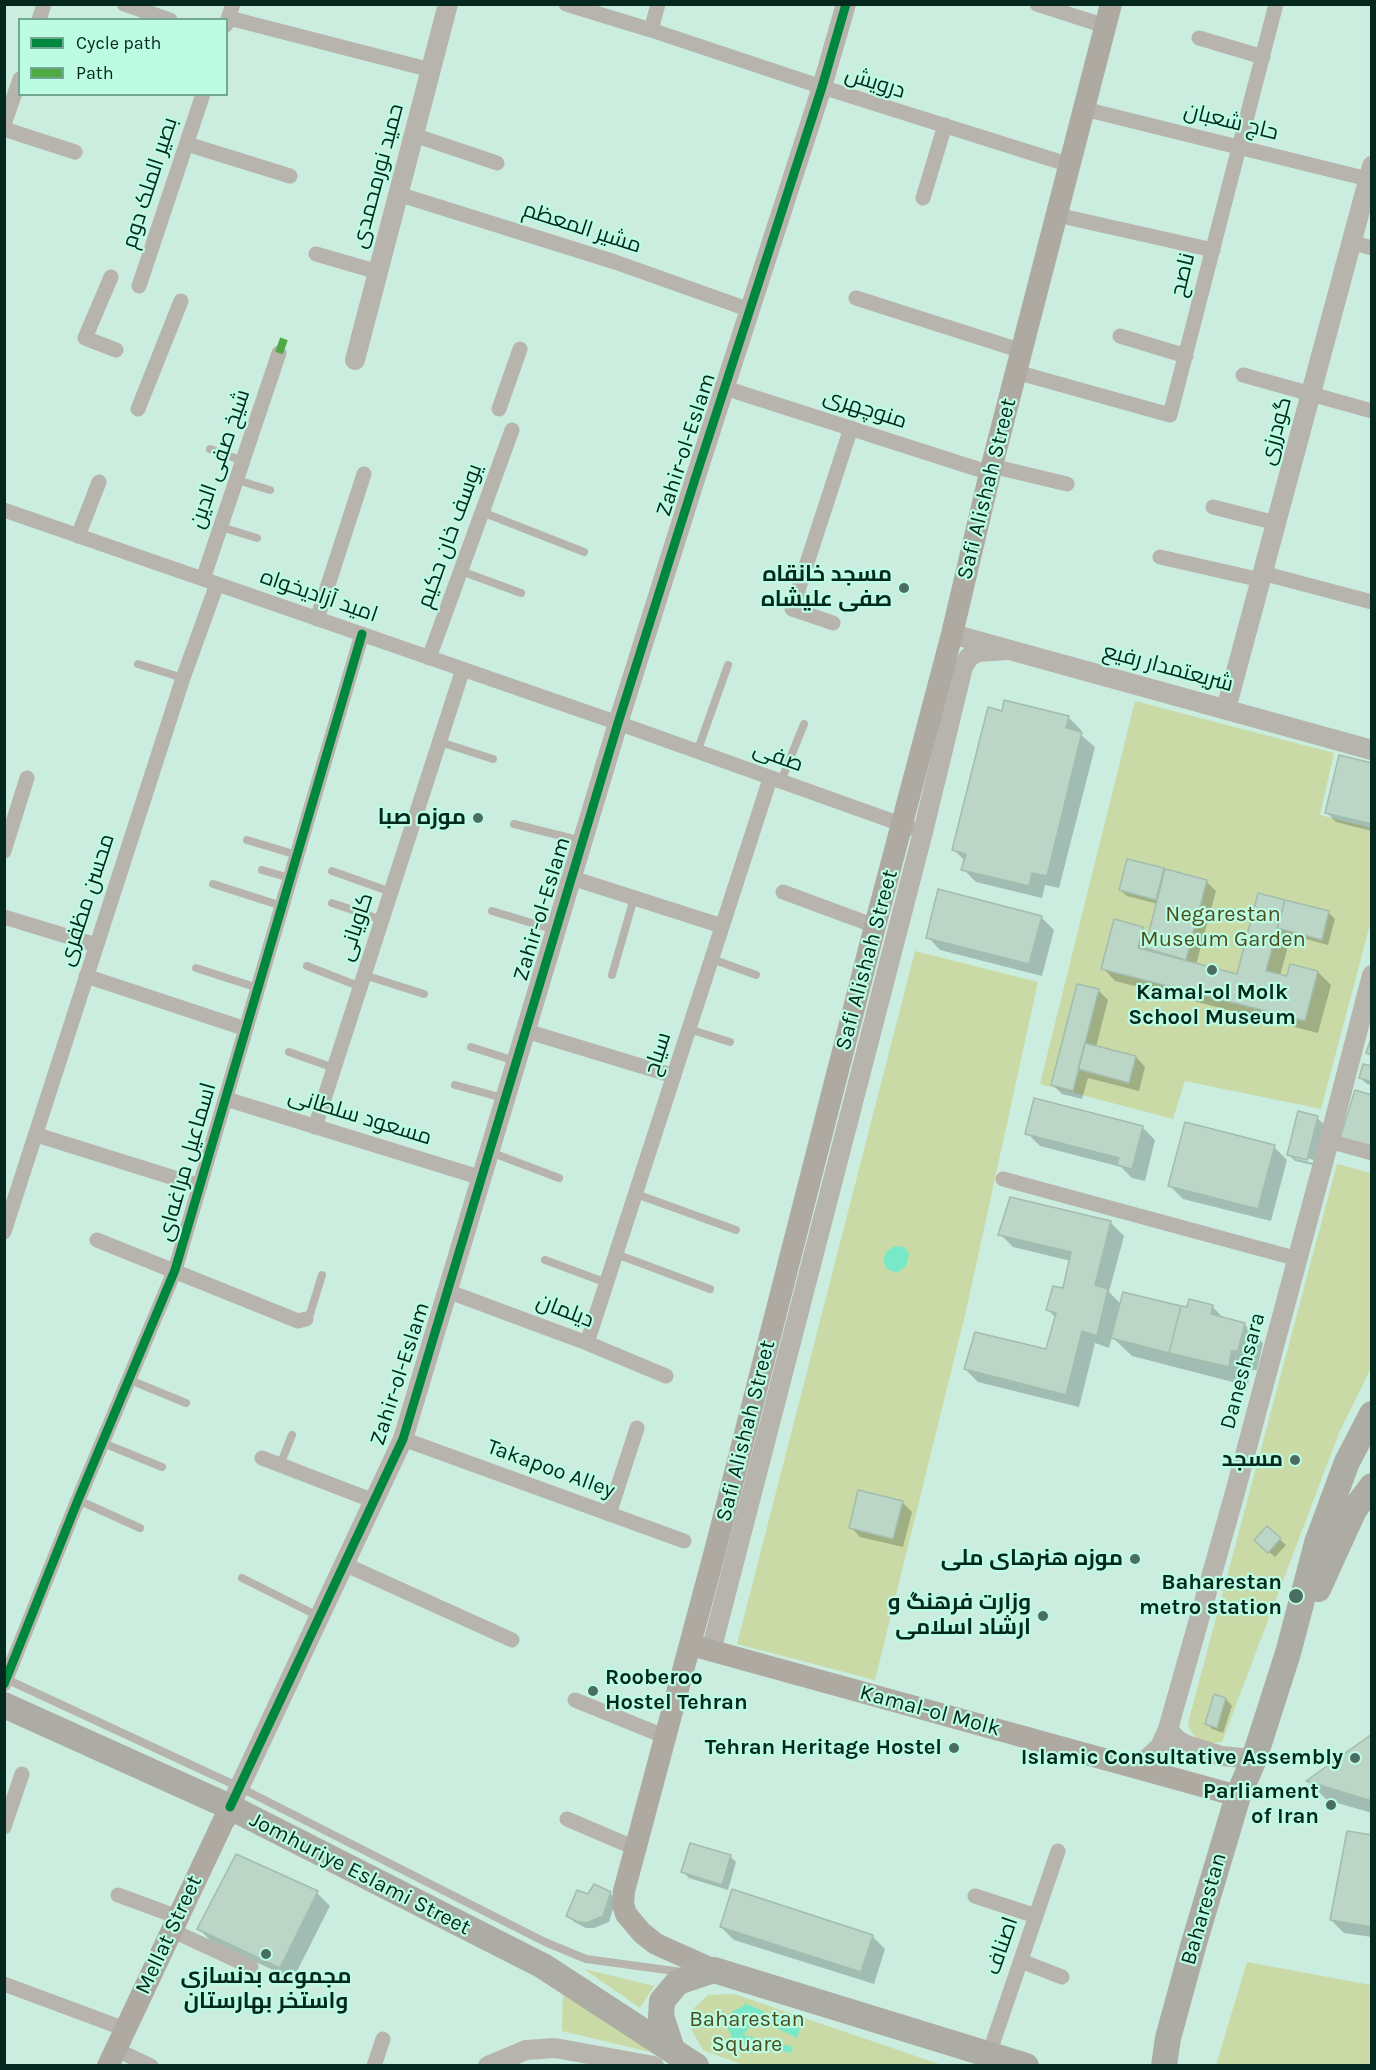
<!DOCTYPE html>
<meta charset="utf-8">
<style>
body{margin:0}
#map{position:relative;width:1376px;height:2070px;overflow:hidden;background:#caede0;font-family:Karla,sans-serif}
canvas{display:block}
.frame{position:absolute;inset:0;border:6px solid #04281e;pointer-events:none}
.legend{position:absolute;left:18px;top:18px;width:210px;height:78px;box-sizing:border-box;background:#bbfce3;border:2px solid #72a794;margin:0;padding:8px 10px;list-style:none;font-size:18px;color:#04281e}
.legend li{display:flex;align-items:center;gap:12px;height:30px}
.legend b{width:30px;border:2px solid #72a794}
</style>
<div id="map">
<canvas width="1376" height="2070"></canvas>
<div class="frame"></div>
<ul class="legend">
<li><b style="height:8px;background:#00873e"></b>Cycle path</li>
<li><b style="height:8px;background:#50aa43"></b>Path</li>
</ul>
</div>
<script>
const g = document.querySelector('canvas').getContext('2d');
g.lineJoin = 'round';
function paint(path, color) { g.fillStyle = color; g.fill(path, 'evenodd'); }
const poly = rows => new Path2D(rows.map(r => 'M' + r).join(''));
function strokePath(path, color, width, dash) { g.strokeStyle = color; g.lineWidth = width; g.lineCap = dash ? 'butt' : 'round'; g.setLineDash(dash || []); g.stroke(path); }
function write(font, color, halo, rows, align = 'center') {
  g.font = font + ' Karla,Cairo,sans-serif'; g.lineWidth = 4.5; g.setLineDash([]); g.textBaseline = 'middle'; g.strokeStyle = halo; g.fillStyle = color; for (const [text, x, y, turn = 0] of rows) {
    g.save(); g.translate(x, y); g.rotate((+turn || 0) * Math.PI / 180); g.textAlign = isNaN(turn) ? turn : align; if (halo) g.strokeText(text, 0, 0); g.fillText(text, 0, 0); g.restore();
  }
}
paint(poly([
 [1135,701,1334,753,1320,815,1371,828,1372,917,1321,1109,1185,1081,1173,1119,1040,1084],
 [915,951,1038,982,966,1311,875,1680,737,1644],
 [1337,1164,1371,1173,1371,1368,1339,1433,1222,1742,1212,1743,1198,1739,1191,1732,1188,1723],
 [1247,1962,1371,1985,1371,2065,1216,2065],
 [584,1969,654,1986,640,2008],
 [563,1986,650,2052,562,2031],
 [734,1994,942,2065,743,2065,703,2050,691,2029,693,2009,708,1995]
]), '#c9daa6');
paint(poly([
 [895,1246,904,1247,909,1254,906,1266,897,1273,887,1269,883,1261,886,1252],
 [745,2003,800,2028,797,2038,752,2016,750,2026,743,2035,793,2047,791,2053,730,2041,732,2036,728,2029,729,2017,733,2011,744,2006]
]), '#78e9c6');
paint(poly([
 [1068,717,1081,730,1080,734,1095,747,1059,888,1045,885,1042,898,976,882,963,869,965,861,954,850],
 [1372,764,1372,831,1336,822,1327,813],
 [1163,870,1166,873,1206,881,1216,891,1196,965,1238,975,1259,895,1329,913,1335,919,1328,945,1291,935,1280,976,1288,978,1318,972,1331,985,1318,1033,1115,981,1103,968,1142,928,1150,935,1158,904,1127,896,1120,890],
 [1041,917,1054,930,1042,976,940,950,928,937],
 [1099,991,1108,1000,1096,1047,1136,1057,1145,1067,1139,1091,1088,1078,1082,1099,1062,1094,1052,1084],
 [1372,1068,1372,1085,1367,1084,1360,1078],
 [1317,1118,1324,1124,1314,1160,1294,1155,1294,1158,1313,1163,1313,1165,1295,1161,1288,1154],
 [1142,1127,1155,1140,1145,1181,1132,1178,1121,1167,1040,1146,1027,1133],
 [1274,1147,1287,1160,1271,1221,1183,1199,1170,1186],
 [1111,1223,1124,1236,1109,1292,1121,1304,1188,1309,1212,1306,1224,1319,1244,1324,1263,1343,1257,1370,1250,1370,1248,1386,1132,1356,1112,1337,1109,1348,1095,1343,1079,1407,978,1382,965,1369,1047,1351,1056,1318,1048,1310,1064,1290,1071,1261,1013,1247,1000,1234],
 [902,1502,912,1512,903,1547,860,1537,851,1527],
 [1267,1528,1286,1545,1275,1557,1262,1546],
 [1215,1696,1226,1699,1232,1706,1223,1733,1212,1729,1206,1723],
 [1372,1736,1372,1813,1327,1800,1308,1781],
 [1372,1836,1372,1937,1344,1933,1331,1920],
 [730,1856,736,1862,728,1890,689,1878,683,1872],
 [317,1893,330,1906,293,1979,212,1942,199,1929],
 [610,1893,616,1899,609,1922,594,1928,586,1928,574,1922,568,1915,589,1896],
 [721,1927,872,1936,885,1949,874,1984,734,1940]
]), '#0003');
const building = poly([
 [1004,700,1069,716,1066,728,1082,732,1047,876,1032,873,1029,886,961,870,966,854,952,850,988,707,1002,711,1004,700],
 [1339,755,1372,763,1372,824,1325,813,1339,755],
 [1127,859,1164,868,1156,900,1119,890,1127,859],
 [1165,869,1207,880,1186,960,1145,948,1165,869],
 [938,889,1042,916,1029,964,926,938,938,889],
 [1258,893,1285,900,1266,971,1287,976,1290,964,1318,971,1305,1021,1101,969,1114,919,1143,927,1138,948,1237,974,1258,893],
 [1285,900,1329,911,1322,940,1277,928,1285,900],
 [1077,984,1099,989,1073,1091,1051,1085,1077,984],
 [1372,1036,1372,1055,1366,1053,1372,1036],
 [1085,1043,1136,1056,1129,1083,1078,1069,1085,1043],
 [1363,1064,1372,1066,1372,1082,1359,1078,1363,1064],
 [1355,1090,1372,1095,1372,1147,1340,1138,1355,1090],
 [1034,1098,1143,1126,1132,1169,1117,1165,1119,1158,1025,1134,1034,1098],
 [1298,1111,1318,1116,1307,1160,1287,1155,1298,1111],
 [1185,1122,1275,1145,1258,1209,1168,1186,1185,1122],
 [1010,1197,1111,1221,1095,1285,1108,1289,1097,1336,1082,1331,1066,1395,964,1369,975,1332,1046,1349,1056,1313,1046,1310,1053,1286,1063,1288,1071,1252,998,1235,1010,1197],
 [1123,1292,1181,1306,1169,1353,1111,1338,1123,1292],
 [1189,1299,1213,1305,1211,1314,1245,1323,1238,1351,1231,1351,1229,1367,1169,1353,1181,1306,1187,1307,1189,1299],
 [858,1490,903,1501,893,1539,849,1528,858,1490],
 [1267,1526,1281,1538,1268,1553,1254,1540,1267,1526],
 [1214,1694,1226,1698,1217,1728,1205,1724,1214,1694],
 [1372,1734,1372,1801,1306,1781,1372,1734],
 [1347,1831,1372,1835,1372,1927,1330,1920,1347,1831],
 [690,1843,731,1855,722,1885,681,1872,690,1843],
 [236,1854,318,1891,280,1968,197,1929,236,1854],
 [594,1884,611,1892,603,1916,587,1923,578,1922,566,1916,577,1890,588,1894,594,1884],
 [732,1889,873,1935,861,1972,720,1927,732,1889]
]);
paint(building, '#bbd6c7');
strokePath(building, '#a2bcad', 1.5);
strokePath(poly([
 [210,449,243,461],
 [237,480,270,490],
 [482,512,584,552],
 [221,527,257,538],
 [461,571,521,593],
 [138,664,183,678],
 [440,742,493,759],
 [697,752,728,665],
 [781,781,804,724],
 [514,824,582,841],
 [247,840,297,855],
 [262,870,290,878],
 [332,871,391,892],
 [213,884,282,906],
 [332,903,382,920],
 [492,911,555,930],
 [712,959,756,975],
 [307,966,361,987],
 [196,968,258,988],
 [364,975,424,994],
 [612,975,634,898],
 [689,1029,730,1042],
 [471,1047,515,1061],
 [289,1052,334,1068],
 [455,1085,503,1098],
 [490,1152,559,1178],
 [636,1194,736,1230],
 [616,1254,710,1289],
 [545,1260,607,1283],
 [306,1319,310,1314,322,1275],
 [130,1380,186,1403],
 [103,1443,162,1467],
 [280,1465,292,1435],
 [78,1500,140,1528],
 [242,1578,318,1616],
 [6,1679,239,1787,545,1942,586,1959,682,1972]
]), '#b7b4ae', 8);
strokePath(poly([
 [124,4,170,20],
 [566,4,651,30,822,87,1070,165],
 [1037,4,1105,26],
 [229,18,431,70],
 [39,20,44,4],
 [226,25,233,4],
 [651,30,658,4],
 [1199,38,1263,57],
 [1084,109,1372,180],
 [4,124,20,79],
 [4,129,75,152],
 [414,135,497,163],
 [187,144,290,176],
 [398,194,615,262,750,310],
 [923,198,945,125],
 [1057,215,1213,250],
 [1351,242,1372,248],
 [316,254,378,272],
 [111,277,85,338,116,350],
 [139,286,203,94],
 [856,298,1022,351],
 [1120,336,1186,356],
 [1016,372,1170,415,1276,4],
 [1243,375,1372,411],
 [725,388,990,473],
 [138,409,181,301],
 [499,409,520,349],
 [992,466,1067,484],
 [1213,507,1276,523],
 [4,510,618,723,923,832],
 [78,536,99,482],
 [1160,557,1261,580],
 [1262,573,1372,602],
 [203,579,279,353],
 [317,619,364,474],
 [833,623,792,609,851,428],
 [429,658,512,430],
 [4,851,27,778],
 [572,878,722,926],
 [783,892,875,926],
 [4,917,96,945],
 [86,976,246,1029],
 [526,1031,674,1076],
 [226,1099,482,1178],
 [315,1127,463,669],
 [37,1135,200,1186],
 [1329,1141,1372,1153],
 [1003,1179,1298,1259],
 [4,1232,183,678,217,584],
 [97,1240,298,1321,306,1319],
 [447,1291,587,1343,666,1376],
 [587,1343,770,779],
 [403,1439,684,1541],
 [262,1458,374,1501],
 [609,1514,637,1428],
 [344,1564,512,1640],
 [4,1684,78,1500,175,1270,362,634],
 [575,1700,666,1737],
 [567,1819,635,1848],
 [4,1827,22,1774],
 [118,1895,178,1917],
 [975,1896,1036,1916],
 [171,1930,251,1967],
 [1021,1961,1062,1977],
 [4,1984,125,2029],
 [115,2049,151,2066],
 [989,2054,1058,1851],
 [374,2066,383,2039]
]), '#b7b4ae', 15);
strokePath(poly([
 [355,360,448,4],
 [952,634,1372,750],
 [1226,709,1372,166],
 [711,1651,923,832,963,667,969,657,978,652,1007,650],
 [1168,1729,1175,1738,1184,1744,1221,1756,1254,1759],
 [1137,1768,1160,1747,1168,1729,1234,1496,1329,1141,1372,975],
 [230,1807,403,1439,618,723,696,476,822,87,846,4],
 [488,2066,526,2050,555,2048,654,2066]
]), '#b7b4ae', 20);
strokePath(poly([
 [691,1645,1238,1796],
 [714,1970,656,1944,642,1933,626,1914,623,1904,624,1891,715,1551,875,926,952,634,990,473,1111,4],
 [108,2066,223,1822,228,1815,238,1811]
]), '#aea9a1', 22);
strokePath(poly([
 [1318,1589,1354,1510,1372,1486],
 [4,1705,230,1807,543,1966,696,2066],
 [672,2049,661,2016,662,2001,678,1982,714,1970,1026,2066],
 [1164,2066,1168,2038,1194,1943,1238,1796,1254,1759,1288,1653,1317,1543,1347,1462,1372,1414]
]), '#acaca4', 26);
strokePath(poly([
 [279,353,285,336]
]), '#50aa43', 8, [15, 8]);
strokePath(poly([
 [4,1684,78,1500,175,1270,362,634],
 [230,1807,403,1439,618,723,696,476,822,87,846,4]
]), '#00873e', 9);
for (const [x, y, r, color] of [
 [904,588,6,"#496d62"],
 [478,818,6,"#496d62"],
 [1212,970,6,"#496d62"],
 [1295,1460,6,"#496d62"],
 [1135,1559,6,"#496d62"],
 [1296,1596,8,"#496d62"],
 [1043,1616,6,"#496d62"],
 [593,1691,6,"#496d62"],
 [954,1748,6,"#496d62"],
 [1355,1758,6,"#496d62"],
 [1331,1805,6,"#496d62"],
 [266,1954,6,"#496d62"]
]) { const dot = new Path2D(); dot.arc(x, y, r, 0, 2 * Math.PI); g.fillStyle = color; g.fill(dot); strokePath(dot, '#bbfce3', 2); }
write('22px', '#04281e', '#bbfce3', [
 ["درویش",875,83,17],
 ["حاج شعبان",1231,122,14],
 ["حمید نورمحمدی",378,176,-75],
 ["بصیر الملک دوم",150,183,-72],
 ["مشیر المعظم",582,228,18],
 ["ناصح",1183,275,-76],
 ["منوچهری",865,409,18],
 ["گودرزی",1276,431,-75],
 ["Zahir-ol-Eslam",686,445,-72],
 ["شیخ صفی الدین",220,459,-71],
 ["Safi Alishah Street",987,489,-76],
 ["یوسف خان حکیم",450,536,-70],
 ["امید آزادیخواه",319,596,19],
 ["شریعتمدار رفیع",1168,668,15],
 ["صفی",778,757,20],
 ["محسن مظفری",87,900,-72],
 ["Zahir-ol-Eslam",542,909,-73],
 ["کاویانی",356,927,-72],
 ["Safi Alishah Street",867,960,-75],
 ["سیاح",658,1054,-72],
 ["مسعود سلطانی",360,1117,17],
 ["اسماعیل مراغه‌ای",187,1162,-74],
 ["دیلمان",565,1311,21],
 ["Daneshsara",1243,1371,-75],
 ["Zahir-ol-Eslam",400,1374,-72],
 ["Safi Alishah Street",746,1431,-76],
 ["Takapoo Alley",551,1469,20],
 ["Kamal-ol Molk",930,1711,15],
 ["Jomhuriye Eslami Street",360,1874,27],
 ["Baharestan",1204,1909,-74],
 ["Mellat Street",169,1935,-65],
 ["اصناف",1002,1946,-71]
]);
write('bold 22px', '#04281e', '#bbfce3', [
 ["مسجد خانقاه",892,575],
 ["صفی علیشاه",892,600],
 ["موزه صبا",466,818],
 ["Kamal-ol Molk",1212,993,"center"],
 ["School Museum",1212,1018,"center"],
 ["مسجد",1283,1460],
 ["موزه هنرهای ملی",1123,1559],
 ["Baharestan",1282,1583],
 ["metro station",1282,1608],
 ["وزارت فرهنگ و",1031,1603],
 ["ارشاد اسلامی",1031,1628],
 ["Rooberoo",605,1678,"left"],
 ["Hostel Tehran",605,1703,"left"],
 ["Tehran Heritage Hostel",942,1748],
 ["Islamic Consultative Assembly",1343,1758],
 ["Parliament",1319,1792],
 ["of Iran",1319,1817],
 ["مجموعه بدنسازی",266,1977,"center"],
 ["واستخر بهارستان",266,2002,"center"]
], 'right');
write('22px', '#4c4d1d', '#bbfce3', [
 ["Negarestan",1223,915],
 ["Museum Garden",1223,940],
 ["Baharestan",747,2020],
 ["Square",747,2045]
]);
</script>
